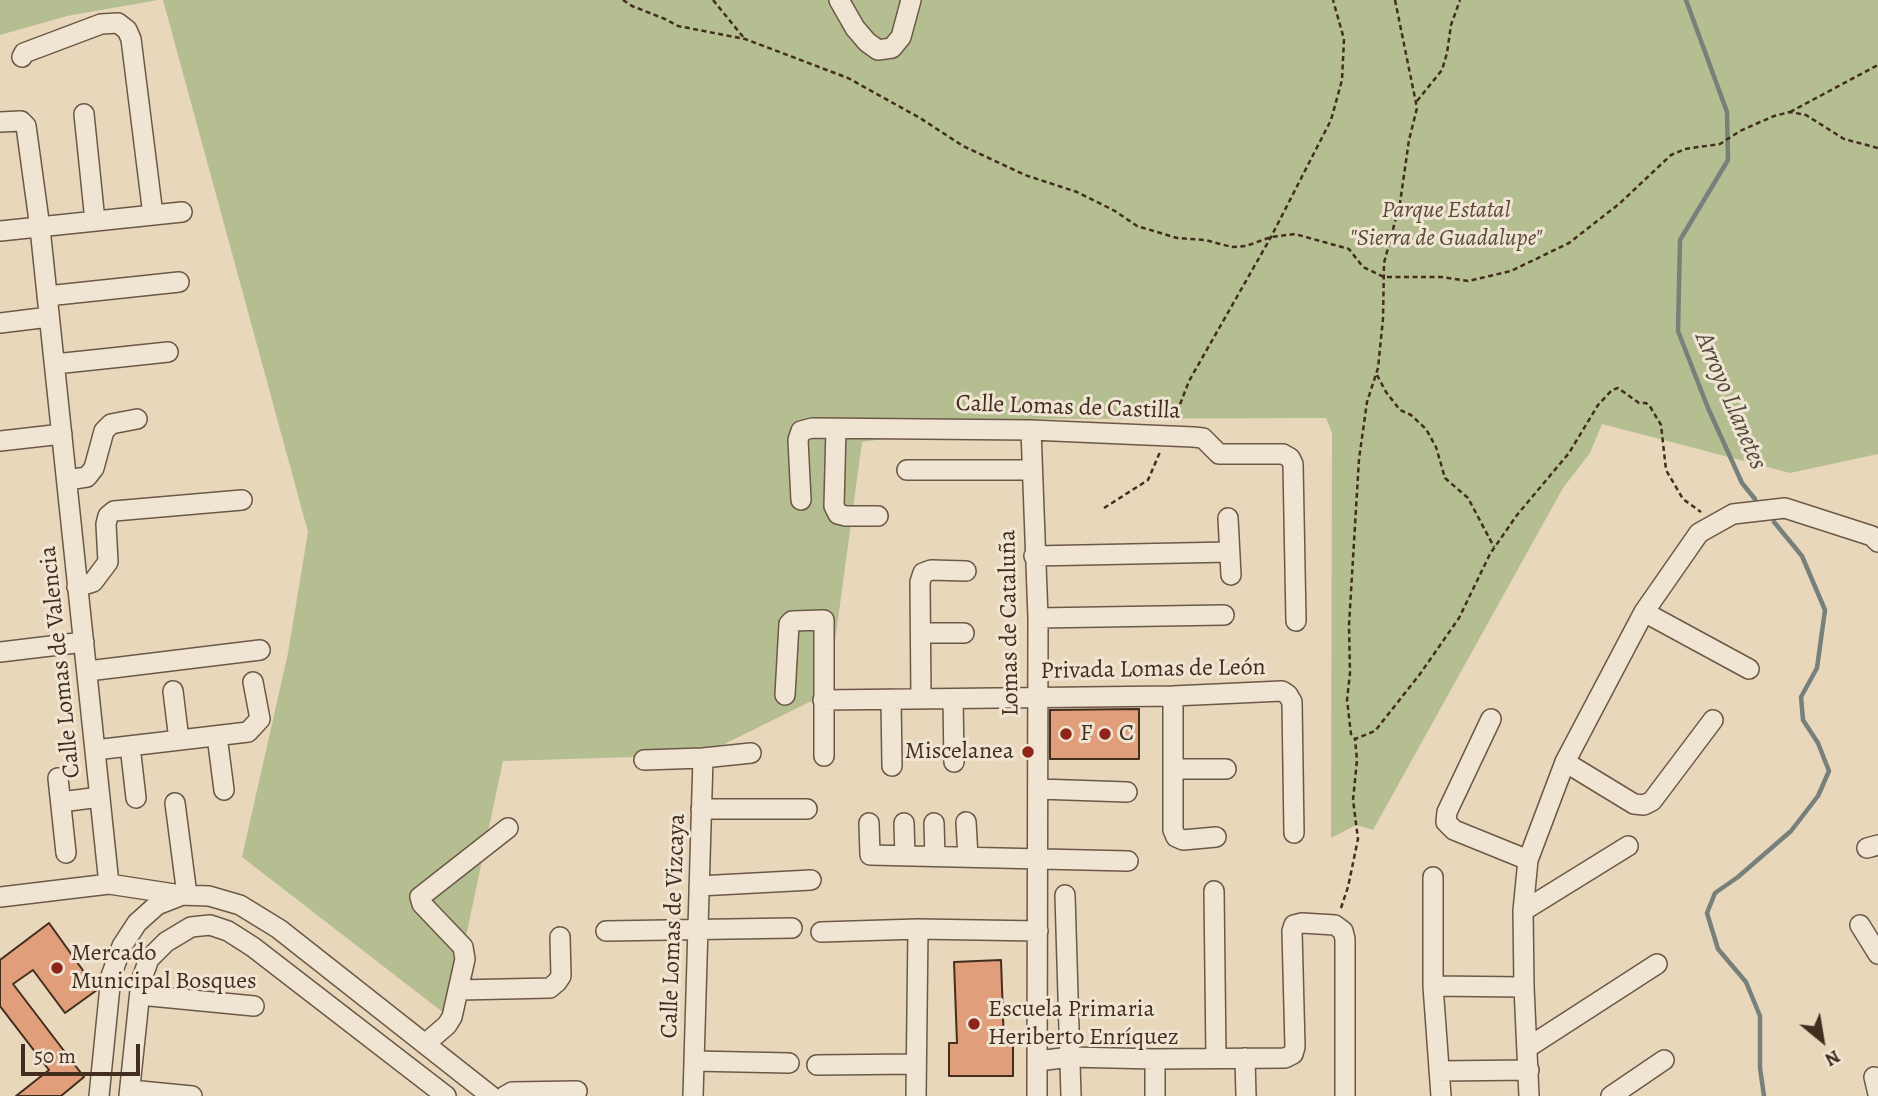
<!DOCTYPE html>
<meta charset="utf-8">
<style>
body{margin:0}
#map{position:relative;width:1878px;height:1096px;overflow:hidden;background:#e8d7bb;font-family:Alegreya,serif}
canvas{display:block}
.north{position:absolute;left:1787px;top:1005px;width:70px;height:70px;-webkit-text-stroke:5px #f0e5d3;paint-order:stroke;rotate:150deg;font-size:19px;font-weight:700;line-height:28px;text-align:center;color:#432d1f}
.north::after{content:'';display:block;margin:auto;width:24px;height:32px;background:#432d1f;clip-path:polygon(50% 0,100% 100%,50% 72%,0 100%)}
.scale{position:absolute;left:21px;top:1044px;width:119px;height:32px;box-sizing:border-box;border:4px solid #432d1f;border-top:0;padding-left:9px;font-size:21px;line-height:24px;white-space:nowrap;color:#432d1f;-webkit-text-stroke:5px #f0e5d3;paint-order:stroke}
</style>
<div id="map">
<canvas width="1878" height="1096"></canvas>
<div class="north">N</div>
<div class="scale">50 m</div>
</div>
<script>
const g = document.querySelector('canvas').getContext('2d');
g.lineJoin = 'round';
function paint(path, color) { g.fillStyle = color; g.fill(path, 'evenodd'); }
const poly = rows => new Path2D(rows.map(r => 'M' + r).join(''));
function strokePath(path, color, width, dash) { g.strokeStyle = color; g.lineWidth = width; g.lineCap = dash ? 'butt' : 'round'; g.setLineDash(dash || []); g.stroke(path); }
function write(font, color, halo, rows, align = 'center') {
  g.font = font + ' Alegreya,serif'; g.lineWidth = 6; g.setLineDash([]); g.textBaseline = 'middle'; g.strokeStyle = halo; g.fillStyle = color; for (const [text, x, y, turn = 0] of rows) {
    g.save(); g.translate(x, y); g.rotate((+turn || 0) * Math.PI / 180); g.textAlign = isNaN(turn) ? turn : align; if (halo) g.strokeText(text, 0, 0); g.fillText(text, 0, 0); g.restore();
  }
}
paint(poly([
 [0,0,158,0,67,16,0,35],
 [163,0,1878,0,1878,454,1790,473,1602,424,1590,453,1563,488,1373,830,1356,825,1331,838,1332,433,1326,418,1023,419,862,442,828,693,702,755,503,761,449,1017,242,857,288,653,308,532]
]), '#b4be91');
strokePath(poly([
 [1686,0,1727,112,1728,160,1680,240,1678,331,1708,408,1742,483,1755,499],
 [1764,1096,1760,1068,1760,1016,1746,982,1718,949,1707,913,1715,893,1738,877,1791,831,1818,796,1829,771,1818,743,1803,720,1801,697,1817,668,1825,610,1802,556,1774,522]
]), '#77807b', 4.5);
const building = poly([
 [1139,709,1139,759,1050,759,1050,710,1139,709],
 [49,923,97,990,65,1013,33,970,13,984,84,1077,61,1096,16,1096,49,1070,0,1006,0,960,49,923],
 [1001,960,1004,1043,1013,1043,1013,1076,949,1076,949,1043,957,1043,954,962,1001,960]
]);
paint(building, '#e09e7a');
strokePath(building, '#432d1f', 2);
const minor = poly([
 [839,0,855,28,867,42,878,50,892,48,901,37,911,0],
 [22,57,24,53,101,24,118,23,127,30,131,39,153,215],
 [84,114,95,221],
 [0,122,21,121,26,126,40,228,109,884],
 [0,231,182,212],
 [47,296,179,282],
 [0,323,49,317],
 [55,364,168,352],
 [836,428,834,506,838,514,846,516,878,516],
 [1031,430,1038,618,1037,1096],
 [0,441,62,434],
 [907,470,1031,470],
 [67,480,87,477,94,468,104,431,111,424,137,419],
 [801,500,798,440,801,431,812,428,1031,430,1193,437,1203,438,1219,454,1283,454,1290,458,1293,464,1296,621],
 [1228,518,1231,575],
 [1034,556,1229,552],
 [77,587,93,582,108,562,106,524,108,516,114,511,242,500],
 [1644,612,1749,669],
 [1038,618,1224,615],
 [922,633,964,633],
 [0,652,84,642],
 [88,671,260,650],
 [173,691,179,740],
 [785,695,789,624,792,621,824,620,824,756],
 [1173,696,1173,830,1176,837,1183,840,1216,837],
 [891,699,892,766],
 [921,699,920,582,923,573,931,570,966,571],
 [953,699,954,762],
 [823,700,1173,696,1282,691,1288,695,1292,702,1294,833],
 [1491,719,1447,812,1446,822,1454,830,1528,860],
 [217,736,224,790],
 [130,746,136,798],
 [95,750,248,732,260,719,253,682],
 [644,760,703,758,751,753],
 [1565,762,1634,804,1644,805,1652,801,1713,720],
 [1174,769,1226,769],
 [58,778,66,853],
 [1039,789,1127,792],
 [61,802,100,797],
 [175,803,187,895],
 [701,809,807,809],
 [966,822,968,857],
 [869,823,870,855,1128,861],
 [904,823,905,856],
 [934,823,935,856],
 [1867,848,1878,845],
 [1433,877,1433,986,1441,1096],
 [699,886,811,880],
 [1214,891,1216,1058],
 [1065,895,1071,1096],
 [0,897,109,884,181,895,209,896,240,905,279,929,491,1096],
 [1523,911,1628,846],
 [1860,925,1878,954],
 [606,931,792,928],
 [821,932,918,929,1038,931],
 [1433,986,1524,987],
 [459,990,550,988,557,982,561,976,560,937],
 [140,995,254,1006],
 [425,1044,447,1025,452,1017,465,959,463,947,422,904,420,897,508,828],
 [1527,1048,1657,964],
 [1245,1058,1246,1096],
 [694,1061,789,1063],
 [1038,1061,1070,1057,1155,1059,1285,1058,1293,1054,1295,1047,1292,931,1294,925,1302,923,1335,925,1343,931,1345,939,1345,1096],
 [817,1065,916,1064],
 [1439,1071,1529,1070],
 [1874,1077,1878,1094],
 [130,1090,192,1096],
 [99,1096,111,976,122,946,137,923,157,905,180,896],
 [129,1096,141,981,149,959,166,942,191,927,210,925,228,931,253,947,446,1096],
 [505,1096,512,1092,577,1091],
 [693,1096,703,758],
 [916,1096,918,929],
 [1155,1096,1155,1059],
 [1529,1096,1524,987,1523,911,1528,860,1565,762,1644,612,1699,533,1733,514,1785,508,1872,536,1878,542],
 [1611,1096,1664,1060]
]);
strokePath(minor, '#6c5846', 22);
strokePath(poly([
 [623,0,632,6,665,19,678,26,745,39,848,78,920,118,963,146,1025,175,1077,192,1115,211,1137,226,1177,238,1205,240,1232,247,1246,246,1271,237,1295,234,1349,249,1363,267,1384,277,1441,277,1468,281,1511,271,1569,243,1619,204,1671,155,1685,149,1720,144,1740,131,1774,116,1790,112,1806,115,1844,139,1878,148],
 [713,0,744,38],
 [1395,0,1417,108,1409,140,1400,203,1384,263,1383,319,1378,368,1367,402,1359,459,1349,625,1350,673,1347,700,1351,734,1355,739,1375,731,1420,674,1459,618,1490,554,1517,515,1569,453,1598,405,1612,390,1618,388,1639,403,1646,403,1651,408,1661,425,1666,470,1683,499,1701,512],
 [1417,101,1442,70,1447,53,1451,25,1460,0],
 [1790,112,1878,65],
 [1377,375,1386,392,1400,410,1411,415,1426,429,1436,447,1445,478,1468,498,1494,547],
 [1174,420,1189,381,1271,237,1331,120,1342,80,1344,39,1333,0],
 [1104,508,1148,480,1160,452],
 [1341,908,1348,887,1358,839,1353,800,1357,760,1355,739]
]), '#432d1f', 2.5, [5, 3.5]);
strokePath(minor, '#f0e5d3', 19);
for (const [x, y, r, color] of [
 [1066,734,7,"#8f2418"],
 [1105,734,7,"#8f2418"],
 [1028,752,7,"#8f2418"],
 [57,968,7,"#8f2418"],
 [974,1024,7,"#8f2418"]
]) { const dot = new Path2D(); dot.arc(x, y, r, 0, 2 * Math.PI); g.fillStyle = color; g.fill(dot); strokePath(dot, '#f0e5d3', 2.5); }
write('italic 24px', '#5a4a36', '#f0e5d3', [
 ["Parque Estatal",1446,211],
 ["\"Sierra de Guadalupe\"",1446,239]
]);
write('24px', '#432d1f', '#f0e5d3', [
 ["Calle Lomas de Castilla",1068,408,2],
 ["Lomas de Cataluña",1010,623,-91],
 ["Calle Lomas de Valencia",61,662,-96],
 ["Privada Lomas de León",1153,670,-1],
 ["Calle Lomas de Vizcaya",674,926,-88]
]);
write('24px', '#432d1f', '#f0e5d3', [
 ["F",1080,734],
 ["C",1119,734],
 ["Miscelanea",1014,752,"right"],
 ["Mercado",71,954],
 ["Municipal Bosques",71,982],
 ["Escuela Primaria",988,1010],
 ["Heriberto Enríquez",988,1038]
], 'left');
write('italic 26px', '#54493e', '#f0e5d3', [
 ["Arroyo Llanetes",1730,401,67]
]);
</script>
